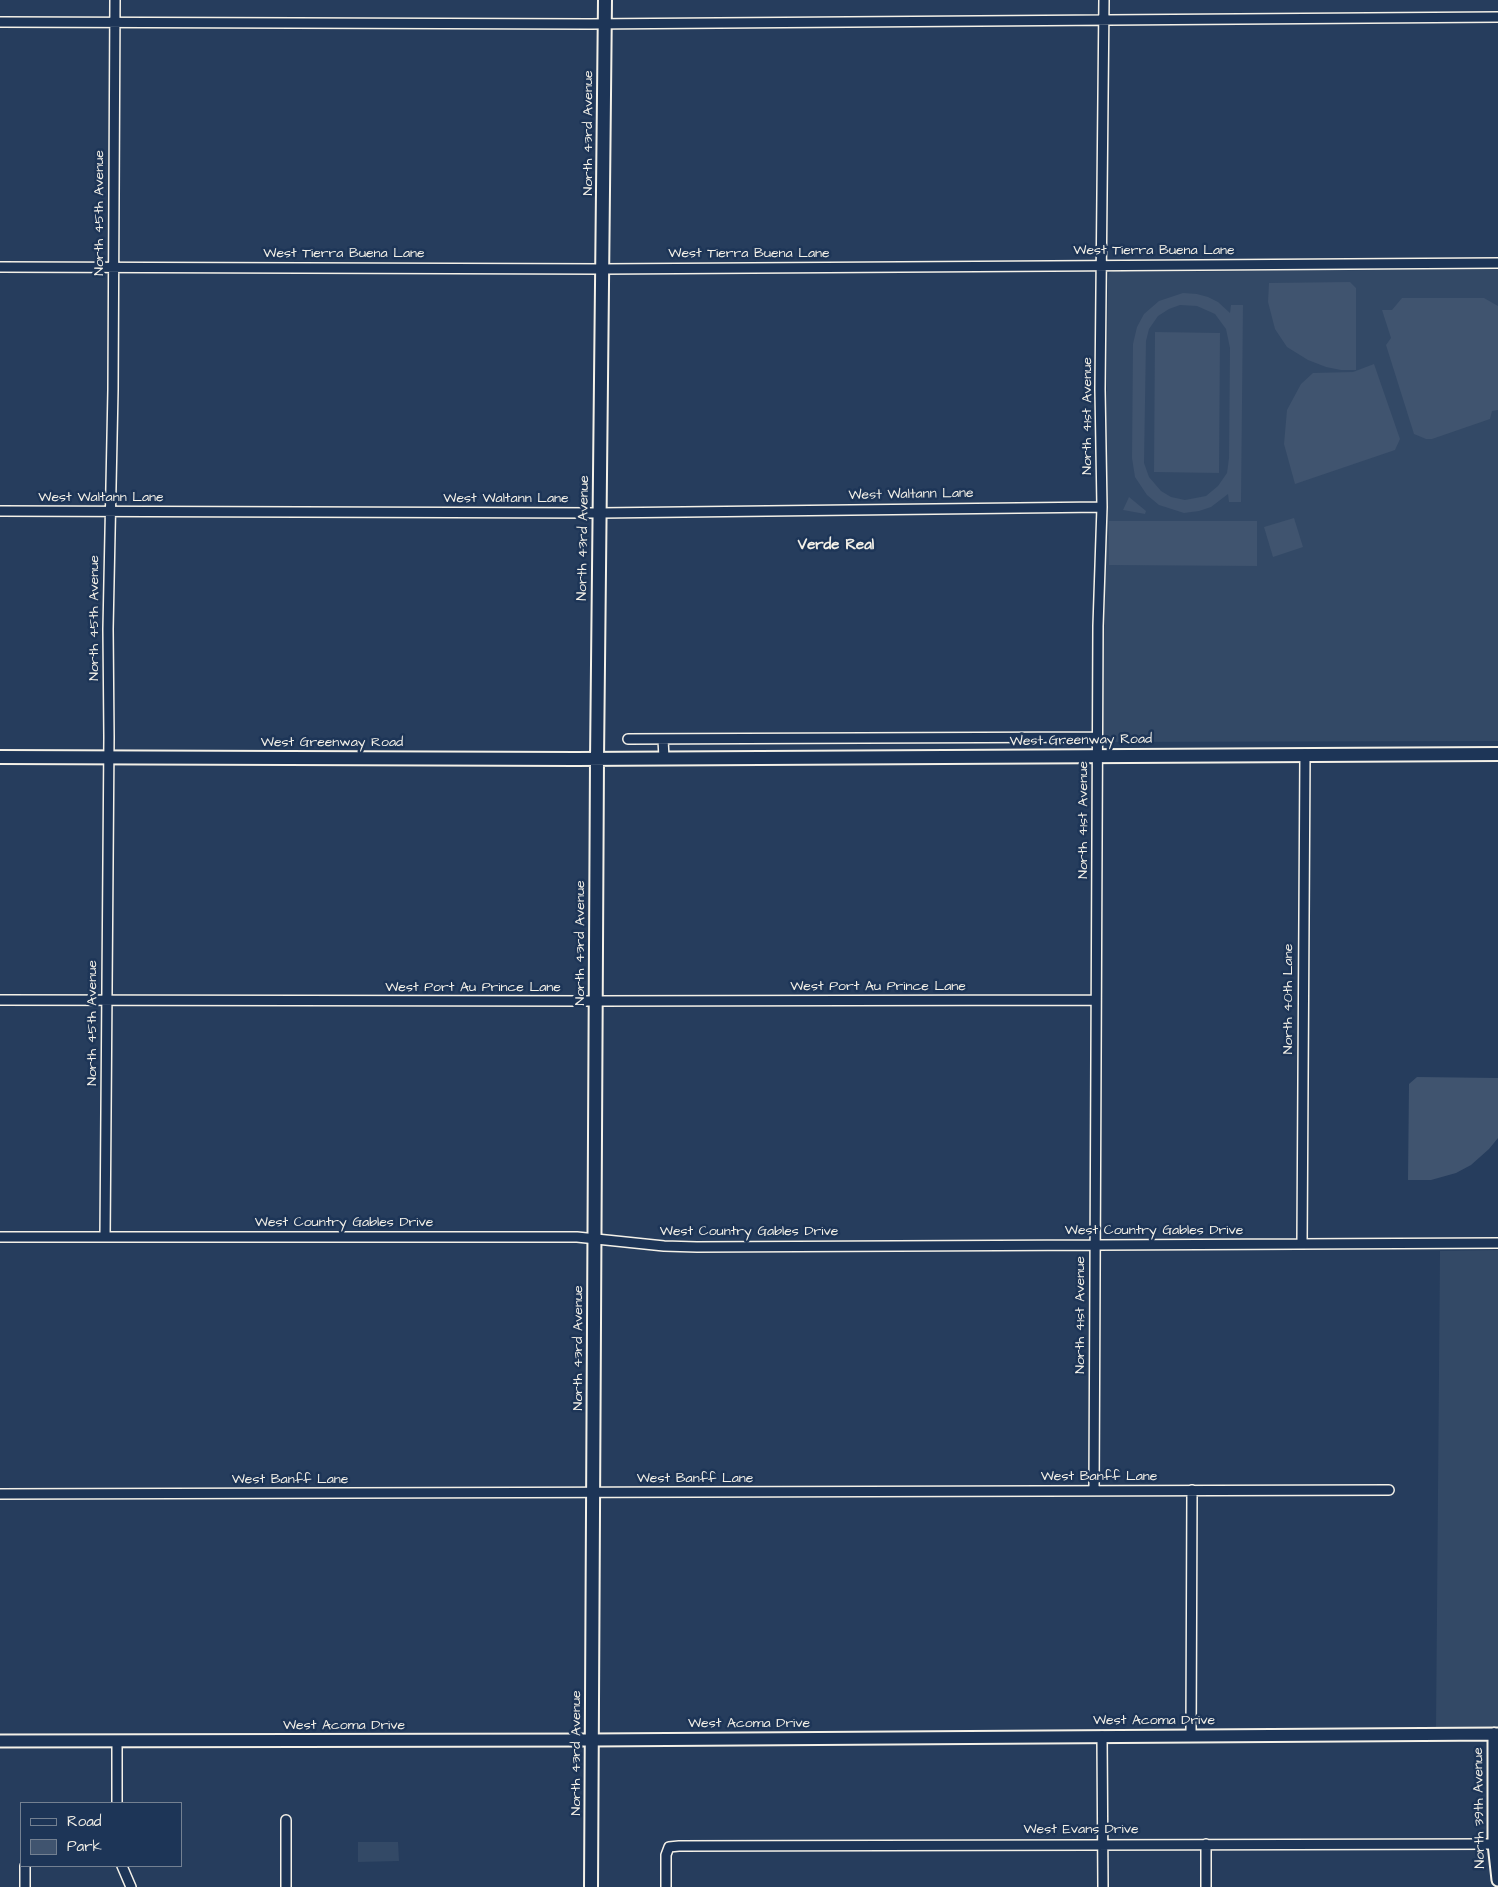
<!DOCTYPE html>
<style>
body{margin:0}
#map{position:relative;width:1498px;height:1887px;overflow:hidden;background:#263d5d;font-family:"Architects Daughter",sans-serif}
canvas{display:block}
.legend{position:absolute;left:20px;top:1802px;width:162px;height:65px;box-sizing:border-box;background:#1d3557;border:1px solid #738091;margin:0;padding:6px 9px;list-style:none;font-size:15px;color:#f4f1e8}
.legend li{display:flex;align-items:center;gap:10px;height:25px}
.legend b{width:25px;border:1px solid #738091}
</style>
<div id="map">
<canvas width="1498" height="1887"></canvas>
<ul class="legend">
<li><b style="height:6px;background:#1d3557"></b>Road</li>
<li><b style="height:14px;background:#40546f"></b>Park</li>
</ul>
</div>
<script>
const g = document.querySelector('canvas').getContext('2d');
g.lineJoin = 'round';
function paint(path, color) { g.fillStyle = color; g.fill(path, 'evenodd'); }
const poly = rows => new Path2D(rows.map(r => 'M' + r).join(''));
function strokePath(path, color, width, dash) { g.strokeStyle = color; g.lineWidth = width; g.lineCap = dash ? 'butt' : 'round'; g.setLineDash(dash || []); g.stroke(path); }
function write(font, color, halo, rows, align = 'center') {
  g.font = font + ' "Architects Daughter",sans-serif'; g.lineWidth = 5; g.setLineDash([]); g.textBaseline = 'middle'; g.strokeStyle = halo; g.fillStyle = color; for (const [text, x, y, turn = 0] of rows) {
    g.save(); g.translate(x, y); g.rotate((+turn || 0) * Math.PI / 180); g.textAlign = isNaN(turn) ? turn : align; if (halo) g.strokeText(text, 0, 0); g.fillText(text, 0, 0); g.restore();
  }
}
paint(poly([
 [1498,269,1498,741,1107,742,1103,736,1108,279,1109,273,1115,270,1131,272],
 [1498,1250,1498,1727,1436,1727,1440,1251],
 [358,1842,398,1842,399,1861,358,1862]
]), '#334966');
paint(poly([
 [1350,282,1356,288,1356,370,1341,370,1326,367,1308,360,1287,347,1275,329,1268,302,1269,283],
 [1183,293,1197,294,1208,297,1218,302,1230,313,1231,305,1243,305,1241,502,1229,502,1228,494,1211,507,1199,511,1184,513,1159,505,1147,495,1135,477,1132,458,1133,344,1137,327,1144,314,1159,301],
 [1180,305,1197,306,1215,314,1226,329,1230,348,1229,458,1227,473,1218,486,1206,496,1185,500,1171,497,1161,491,1149,477,1144,463,1146,341,1149,329,1158,316,1169,309],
 [1402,298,1484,298,1498,306,1498,410,1492,411,1490,419,1432,439,1426,439,1414,434,1386,345,1391,338,1382,310,1392,310],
 [1155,332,1220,333,1219,473,1154,472],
 [1374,364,1400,439,1395,450,1295,484,1284,444,1287,410,1301,384,1313,373,1353,372],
 [1129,497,1146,511,1145,514,1123,510],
 [1294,518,1303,547,1273,557,1264,527],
 [1109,521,1257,521,1257,566,1109,565],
 [1417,1077,1498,1078,1498,1138,1489,1149,1471,1165,1456,1173,1431,1180,1408,1180,1409,1084]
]), '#40546f');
const minor = poly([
 [0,22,589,24,1498,17],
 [0,267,603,269,1498,263],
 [0,511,600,513,1102,507],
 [628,739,1098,737],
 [663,739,664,758],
 [0,1000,596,1001,1096,1000],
 [0,1237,577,1237,664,1246,697,1247,1498,1243],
 [105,1237,109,737,108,629,113,390,115,0],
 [1302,1244,1305,754],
 [1094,1491,1098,626,1102,507,1100,389,1104,0],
 [0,1494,1389,1490],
 [1191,1735,1192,1490],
 [1102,1736,1103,1887],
 [117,1803,117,1741],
 [1206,1844,1206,1887],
 [122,1866,131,1887],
 [25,1887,25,1866],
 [286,1887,286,1820],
 [666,1887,666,1855,669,1847,679,1846,1494,1844]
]);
const tertiary = poly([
 [1494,1734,1494,1844,1498,1880],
 [0,1741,592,1740,1498,1734]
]);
const secondary = poly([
 [0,757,576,759,1498,754],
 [591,1887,597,759,605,0]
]);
strokePath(minor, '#f4f1e8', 12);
strokePath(tertiary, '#f4f1e8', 15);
strokePath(secondary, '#f4f1e8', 16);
strokePath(minor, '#1d3557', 9);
strokePath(tertiary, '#1d3557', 11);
strokePath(secondary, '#1d3557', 12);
write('14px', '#f4f1e8', '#1d3557', [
 ["North 43rd Avenue",589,133,-90],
 ["North 45th Avenue",100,213,-90],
 ["West Tierra Buena Lane",1154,251],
 ["West Tierra Buena Lane",344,254],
 ["West Tierra Buena Lane",749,254],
 ["North 41st Avenue",1088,416,-90],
 ["West Waltann Lane",911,495,-1],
 ["West Waltann Lane",101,498],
 ["West Waltann Lane",506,499],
 ["North 43rd Avenue",584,538,-89],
 ["North 45th Avenue",95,618,-90],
 ["West Greenway Road",1081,741,-1],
 ["West Greenway Road",332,743],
 ["North 41st Avenue",1084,820,-90],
 ["North 43rd Avenue",581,943,-90],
 ["West Port Au Prince Lane",878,987],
 ["West Port Au Prince Lane",473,988],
 ["North 40th Lane",1289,999,-90],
 ["North 45th Avenue",93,1023,-90],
 ["West Country Gables Drive",344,1223],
 ["West Country Gables Drive",1154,1231],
 ["West Country Gables Drive",749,1232],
 ["North 41st Avenue",1081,1315,-90],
 ["North 43rd Avenue",579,1348,-90],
 ["West Banff Lane",1099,1477],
 ["West Banff Lane",695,1479],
 ["West Banff Lane",290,1480],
 ["West Acoma Drive",1154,1721],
 ["West Acoma Drive",749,1724],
 ["West Acoma Drive",344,1726],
 ["North 43rd Avenue",577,1753,-90],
 ["North 39th Avenue",1480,1808,-91],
 ["West Evans Drive",1081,1830]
]);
write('bold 15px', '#f4f1e8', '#1d3557', [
 ["Verde Real",836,546]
]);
</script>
